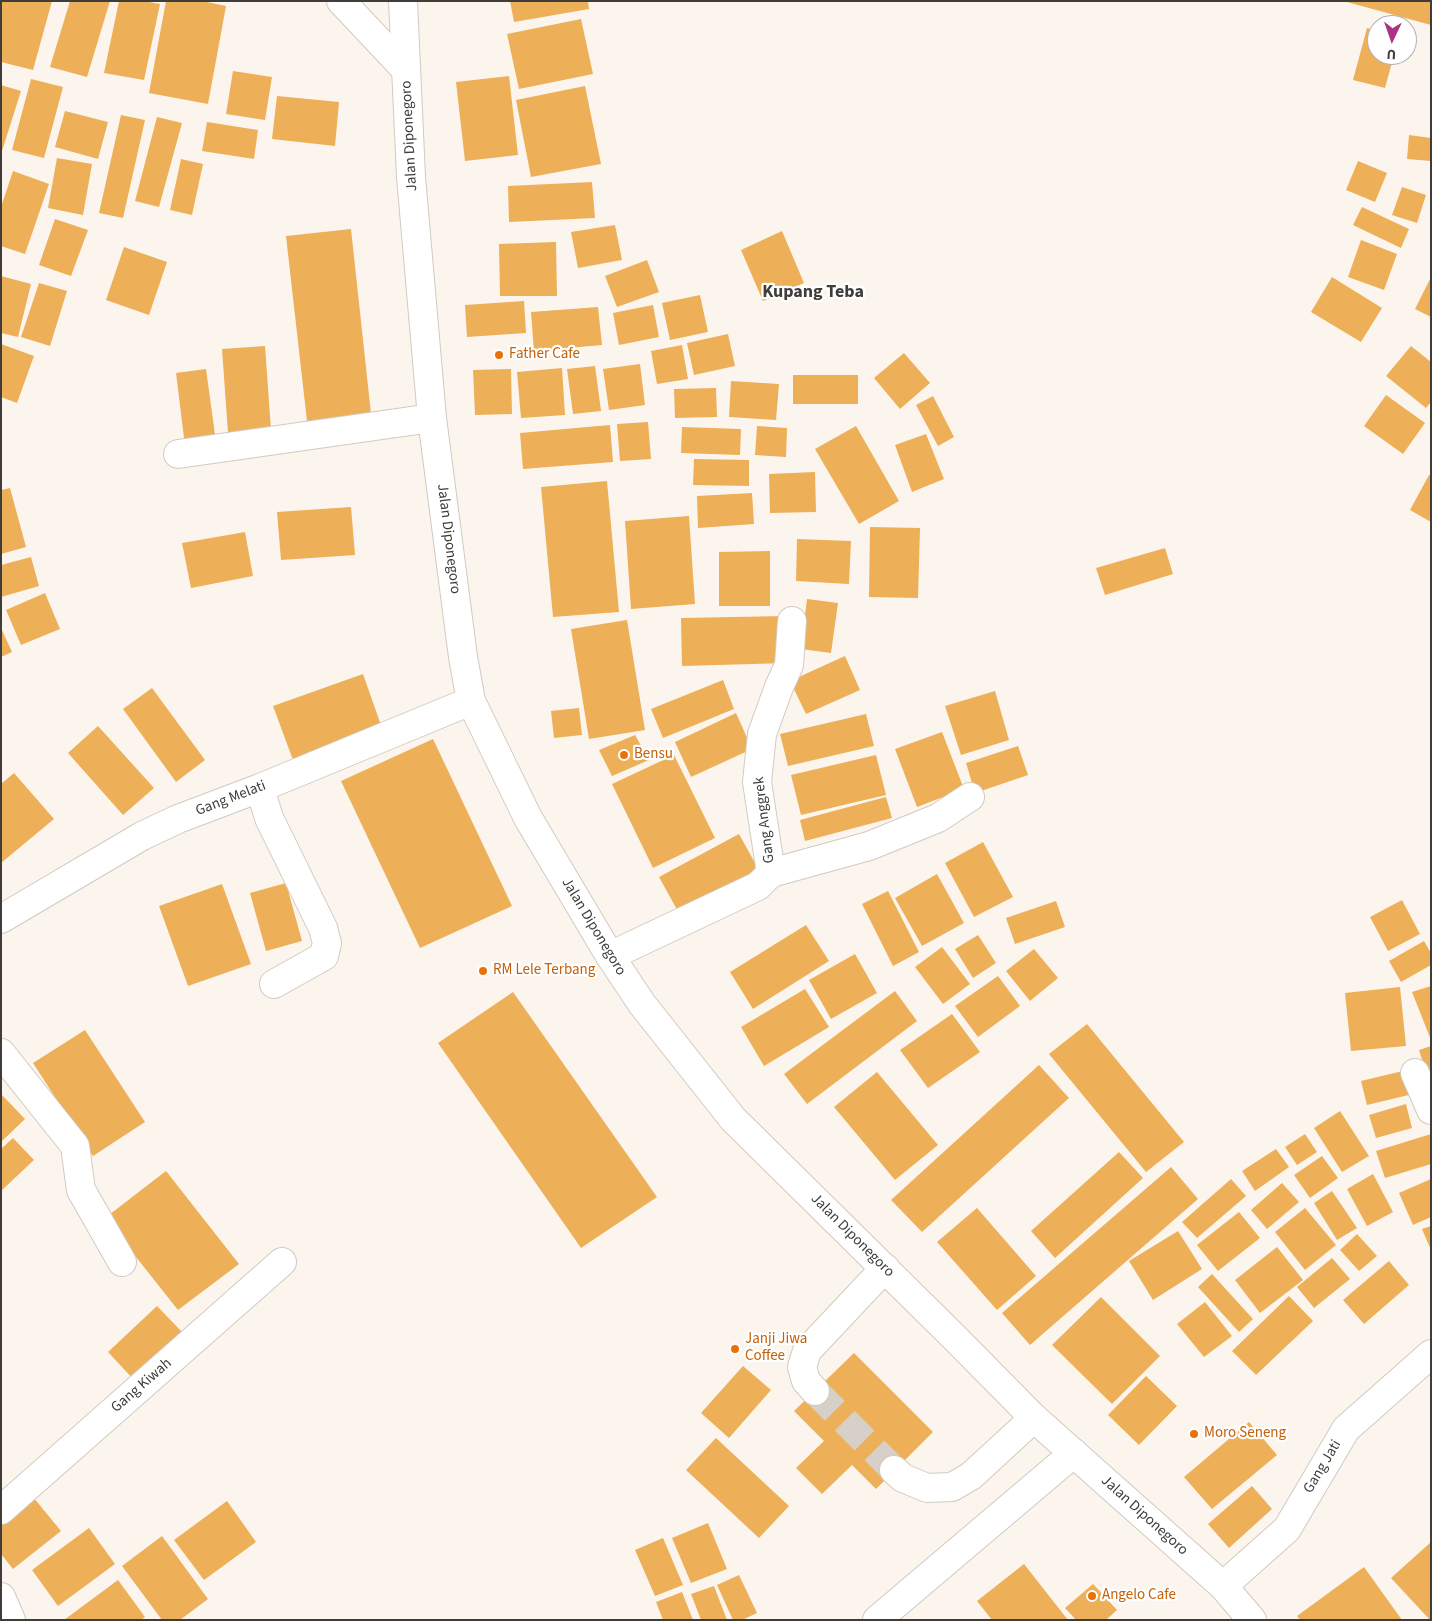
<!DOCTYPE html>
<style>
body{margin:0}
#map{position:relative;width:1432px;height:1621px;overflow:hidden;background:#fcf5ed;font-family:"Source Sans 3",sans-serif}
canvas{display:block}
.frame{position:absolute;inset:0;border:2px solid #3f3c39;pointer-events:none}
.north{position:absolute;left:1367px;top:15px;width:50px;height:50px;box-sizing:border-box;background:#fff;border:1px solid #b2b1b0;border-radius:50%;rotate:183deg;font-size:14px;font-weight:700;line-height:20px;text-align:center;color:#3f3c39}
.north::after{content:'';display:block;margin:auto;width:18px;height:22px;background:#ab3287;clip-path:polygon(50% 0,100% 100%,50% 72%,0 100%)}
</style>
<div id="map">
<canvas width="1432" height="1621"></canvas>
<div class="frame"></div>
<div class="north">U</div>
</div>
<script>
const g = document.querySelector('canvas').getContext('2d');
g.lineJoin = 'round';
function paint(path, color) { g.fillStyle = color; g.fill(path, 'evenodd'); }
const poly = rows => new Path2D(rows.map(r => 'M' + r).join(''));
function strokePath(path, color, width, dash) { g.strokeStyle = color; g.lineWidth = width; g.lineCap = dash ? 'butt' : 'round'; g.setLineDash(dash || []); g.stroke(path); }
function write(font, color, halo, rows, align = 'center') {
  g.font = font + ' "Source Sans 3",sans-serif'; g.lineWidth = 4.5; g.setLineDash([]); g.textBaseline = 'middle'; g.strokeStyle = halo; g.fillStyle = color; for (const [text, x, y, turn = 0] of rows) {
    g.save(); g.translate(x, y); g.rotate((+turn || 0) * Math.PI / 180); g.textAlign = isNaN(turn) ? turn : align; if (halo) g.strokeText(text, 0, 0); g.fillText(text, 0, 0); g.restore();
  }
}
paint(poly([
 [1,1,52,1,33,70,1,62],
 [70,1,110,1,87,77,50,67],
 [119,1,144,1,160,4,144,80,104,73],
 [166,1,202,1,226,6,208,104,149,93],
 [510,1,588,1,589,9,514,22],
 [1347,1,1431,1,1431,25,1347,2],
 [581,19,593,74,519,89,507,34],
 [1367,28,1377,31,1377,55,1394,55,1385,88,1353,80],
 [233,71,272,77,265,120,226,114],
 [509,76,518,155,465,161,456,82],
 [31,79,63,87,44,158,12,150],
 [1,85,21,91,2,151,1,151],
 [585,86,601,164,531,177,516,100],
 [277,96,339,102,335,146,272,139],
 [65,111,108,122,98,159,55,147],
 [121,115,145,120,123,218,99,213],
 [157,117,182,123,159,207,135,201],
 [207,122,258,130,254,159,202,151],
 [1409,135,1431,138,1431,161,1407,159],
 [57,158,92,164,83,215,48,208],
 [181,159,203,164,192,215,170,210],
 [1358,161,1387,173,1375,202,1346,190],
 [13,171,49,184,25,254,1,246,1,207],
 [592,182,595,218,509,222,508,186],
 [1402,187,1426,195,1417,223,1392,215],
 [1362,207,1409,229,1401,248,1353,225],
 [55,219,88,230,71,276,39,265],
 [615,225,622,260,578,268,571,232],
 [351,229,372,423,308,430,286,236],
 [782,231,804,283,763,301,741,250],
 [1361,240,1397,254,1384,290,1348,277],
 [556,242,557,296,500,296,499,244],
 [124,247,167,262,149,315,106,300],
 [647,260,659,292,617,307,605,276],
 [1,276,31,284,18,337,1,333],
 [1332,277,1382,308,1361,342,1311,312],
 [1431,277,1431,317,1415,309],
 [39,283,67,291,50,346,21,337],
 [700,295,708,332,670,340,662,303],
 [524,301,526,333,467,337,465,305],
 [653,305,659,337,619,345,613,313],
 [598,307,602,345,534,351,531,312],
 [728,334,735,366,694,375,687,343],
 [1,344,34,356,17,403,1,397],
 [682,345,688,379,657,384,651,351],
 [265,346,271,430,228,433,222,349],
 [1411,346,1431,362,1431,402,1426,408,1386,376],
 [904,353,930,383,900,409,874,378],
 [640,364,645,405,609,410,603,369],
 [595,366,601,411,573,414,567,369],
 [562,368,565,415,521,418,517,372],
 [206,369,216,442,185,446,176,373],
 [511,369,512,414,475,415,473,370],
 [793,375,858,375,858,404,793,404],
 [731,381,779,384,776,420,729,417],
 [716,388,717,417,675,418,674,389],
 [1386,395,1425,423,1403,454,1364,426],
 [933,396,954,437,938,446,916,405],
 [648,422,651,459,620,461,617,424],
 [610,425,613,462,523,469,520,433],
 [757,426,787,428,786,457,755,455],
 [856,426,899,501,859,524,815,449],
 [682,427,741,429,740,455,681,453],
 [926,434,944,479,912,492,895,445],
 [694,459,749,460,749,486,693,485],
 [815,472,816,512,770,513,769,474],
 [1429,475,1431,475,1431,522,1410,510],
 [607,481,619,612,553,617,541,487],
 [10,488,26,547,1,554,1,490],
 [752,493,754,524,698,528,697,496],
 [351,507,355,555,281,560,277,512],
 [689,516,695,604,631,609,625,521],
 [870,527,920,528,918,598,869,597],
 [245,532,253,576,191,588,182,543],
 [797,539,851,541,849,584,796,581],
 [1165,548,1173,574,1105,595,1096,568],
 [770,551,770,606,719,606,719,552],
 [31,557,39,586,1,597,1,565],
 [45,593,60,629,21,645,6,610],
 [807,599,838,603,831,653,801,649],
 [786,616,787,663,682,666,681,618],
 [627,620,645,730,589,739,571,629],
 [1,628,12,652,1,657],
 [845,656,860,690,806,714,790,681],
 [363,674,382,728,293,760,273,706],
 [723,680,734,709,663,738,651,709],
 [152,688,205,760,176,782,123,709],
 [995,691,1009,740,961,755,945,706],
 [579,708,582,735,554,738,551,711],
 [736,713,752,749,691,777,675,742],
 [866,714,874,746,788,766,780,734],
 [98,726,154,788,123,815,68,753],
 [942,732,964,789,917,807,895,749],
 [635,735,649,760,612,776,599,750],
 [433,739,512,906,420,948,341,781],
 [1018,746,1028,775,975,793,966,763],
 [674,755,715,838,653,868,612,784],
 [876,755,886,795,801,815,791,775],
 [14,773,54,819,1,863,1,784],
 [886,797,892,818,805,841,800,820],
 [739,834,760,872,680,915,659,877],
 [983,842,1013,897,974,917,945,863],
 [937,874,964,923,922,946,895,898],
 [286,883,302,941,266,951,250,893],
 [222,884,251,964,188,986,159,906],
 [888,891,919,952,893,966,862,904],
 [1402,900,1420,934,1388,951,1370,917],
 [1056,901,1065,927,1015,944,1006,918],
 [806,925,829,961,753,1009,730,972],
 [978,935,996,963,973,978,955,949],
 [1424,941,1431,953,1431,965,1401,982,1389,961],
 [942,947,970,984,943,1004,915,967],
 [1034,949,1058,978,1030,1001,1006,971],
 [855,954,877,993,831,1019,809,980],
 [998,976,1020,1006,978,1037,955,1006],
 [1431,986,1431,1040,1412,992],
 [1400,987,1406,1046,1351,1051,1345,993],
 [805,989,829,1027,764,1066,741,1027],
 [895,991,917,1021,807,1104,784,1074],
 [513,992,657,1197,581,1248,438,1043],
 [952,1014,980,1052,928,1088,900,1050],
 [1087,1024,1184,1142,1146,1172,1049,1054],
 [85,1030,145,1122,93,1156,33,1063],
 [1431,1046,1431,1084,1430,1084,1419,1050],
 [1039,1065,1069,1098,922,1232,891,1200],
 [1411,1069,1417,1093,1367,1105,1361,1081],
 [877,1072,938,1145,895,1180,834,1107],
 [1,1094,25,1119,1,1142],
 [1406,1104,1412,1128,1376,1138,1369,1115],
 [1340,1111,1369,1156,1342,1172,1314,1128],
 [1305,1134,1317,1152,1297,1165,1285,1147],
 [1431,1134,1431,1164,1385,1178,1376,1151],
 [13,1138,34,1160,1,1191,1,1149],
 [1276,1149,1289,1167,1255,1191,1242,1171],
 [1119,1152,1143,1178,1055,1258,1031,1231],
 [1322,1156,1338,1178,1310,1198,1294,1175],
 [1171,1167,1198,1199,1030,1345,1002,1313],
 [166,1171,239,1264,178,1310,105,1218],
 [1373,1174,1393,1212,1367,1226,1347,1189],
 [1231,1179,1246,1196,1197,1238,1182,1222],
 [1431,1179,1431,1217,1413,1225,1399,1193],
 [1282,1183,1299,1202,1267,1229,1251,1210],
 [1332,1191,1357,1228,1337,1240,1314,1203],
 [977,1208,1036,1276,997,1310,937,1242],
 [1305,1208,1336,1245,1305,1270,1275,1232],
 [1239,1212,1260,1238,1218,1271,1197,1245],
 [1431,1226,1431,1250,1422,1229],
 [1178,1231,1202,1269,1153,1300,1129,1261],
 [1357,1234,1377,1256,1359,1271,1340,1250],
 [1277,1247,1303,1280,1260,1313,1235,1280],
 [1332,1258,1350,1279,1314,1308,1297,1287],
 [1389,1261,1409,1285,1364,1324,1343,1300],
 [1212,1274,1253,1319,1239,1332,1198,1287],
 [1289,1296,1313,1321,1256,1375,1232,1351],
 [1101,1297,1160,1356,1112,1404,1052,1345],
 [1205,1302,1232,1336,1204,1357,1177,1324],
 [157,1306,184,1334,135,1381,108,1352],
 [854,1353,933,1432,876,1489,852,1465,822,1494,796,1468,824,1441,794,1411],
 [743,1366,771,1390,729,1438,701,1413],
 [1146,1376,1177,1406,1139,1445,1108,1415],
 [1249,1422,1277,1455,1212,1509,1184,1477],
 [716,1438,789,1506,759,1538,686,1470],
 [1252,1486,1272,1509,1229,1548,1208,1524],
 [33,1497,61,1531,13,1569,1,1554,1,1522],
 [227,1501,256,1542,204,1580,174,1540],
 [708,1523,727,1569,691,1583,672,1538],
 [89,1528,115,1564,58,1606,32,1570],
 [162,1536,208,1599,180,1620,162,1620,122,1566],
 [663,1538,683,1585,655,1596,635,1550],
 [1431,1542,1431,1620,1430,1620,1391,1578],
 [1024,1564,1068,1620,992,1620,977,1601],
 [1364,1567,1402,1620,1300,1620,1297,1616],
 [739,1575,757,1613,742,1620,733,1620,717,1585],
 [118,1580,145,1617,141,1620,64,1620],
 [1093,1584,1117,1610,1106,1620,1076,1620,1065,1608],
 [714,1586,727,1620,701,1620,691,1594],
 [682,1592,693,1620,663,1620,656,1602]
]), '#edaf58');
strokePath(poly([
 [815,1391,894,1470]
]), '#d6d0c9', 28, [28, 14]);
const minor = poly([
 [341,1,406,70],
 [178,454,432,418],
 [260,788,269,818,323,928,327,943,324,956,274,984],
 [771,873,869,846,938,818,970,797],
 [1,919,142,836,178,819,260,788,471,701],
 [610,956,758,886,771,873,757,782,762,734,779,687,789,665,792,621],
 [1,1053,75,1146,81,1190,122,1262],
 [1415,1073,1431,1110],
 [815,1391,806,1381,802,1367,807,1351,885,1268],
 [894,1470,903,1478,927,1488,952,1487,971,1476,1034,1418],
 [1,1510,282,1262],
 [1223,1586,1287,1529,1346,1429,1431,1354],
 [1,1597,11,1620],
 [877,1620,1074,1453]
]);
const major = poly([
 [403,1,411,177,432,418,463,657,471,701,528,818,610,956,642,1004,733,1119,956,1339,1034,1418,1223,1586,1252,1620]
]);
strokePath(minor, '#d1cac2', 30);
strokePath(major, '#d1cac2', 30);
strokePath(minor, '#fff', 28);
strokePath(major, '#fff', 28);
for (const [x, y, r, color] of [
 [499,355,5,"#e8710a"],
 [624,755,5,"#e8710a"],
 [483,971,5,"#e8710a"],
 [735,1349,5,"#e8710a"],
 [1194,1434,5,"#e8710a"],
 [1092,1596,5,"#e8710a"]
]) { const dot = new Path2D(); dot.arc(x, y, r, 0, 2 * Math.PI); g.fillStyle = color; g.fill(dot); strokePath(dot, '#fff', 2); }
write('15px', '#3f3c39', '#fff', [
 ["Jalan Diponegoro",410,136,-93],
 ["Jalan Diponegoro",448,539,83],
 ["Gang Melati",231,799,-21],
 ["Gang Anggrek",765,820,-97],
 ["Jalan Diponegoro",593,927,59],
 ["Jalan Diponegoro",852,1236,45],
 ["Gang Kiwah",142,1386,-41],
 ["Gang Jati",1323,1467,-59],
 ["Jalan Diponegoro",1144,1516,42]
]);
write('15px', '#c56008', '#fff', [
 ["Father Cafe",509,355],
 ["Bensu",634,755],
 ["RM Lele Terbang",493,971],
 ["Janji Jiwa",745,1340],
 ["Coffee",745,1357],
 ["Moro Seneng",1204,1434],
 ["Angelo Cafe",1102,1596]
], 'left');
write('bold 18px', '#3f3c39', '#fff', [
 ["Kupang Teba",813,293]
]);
</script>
